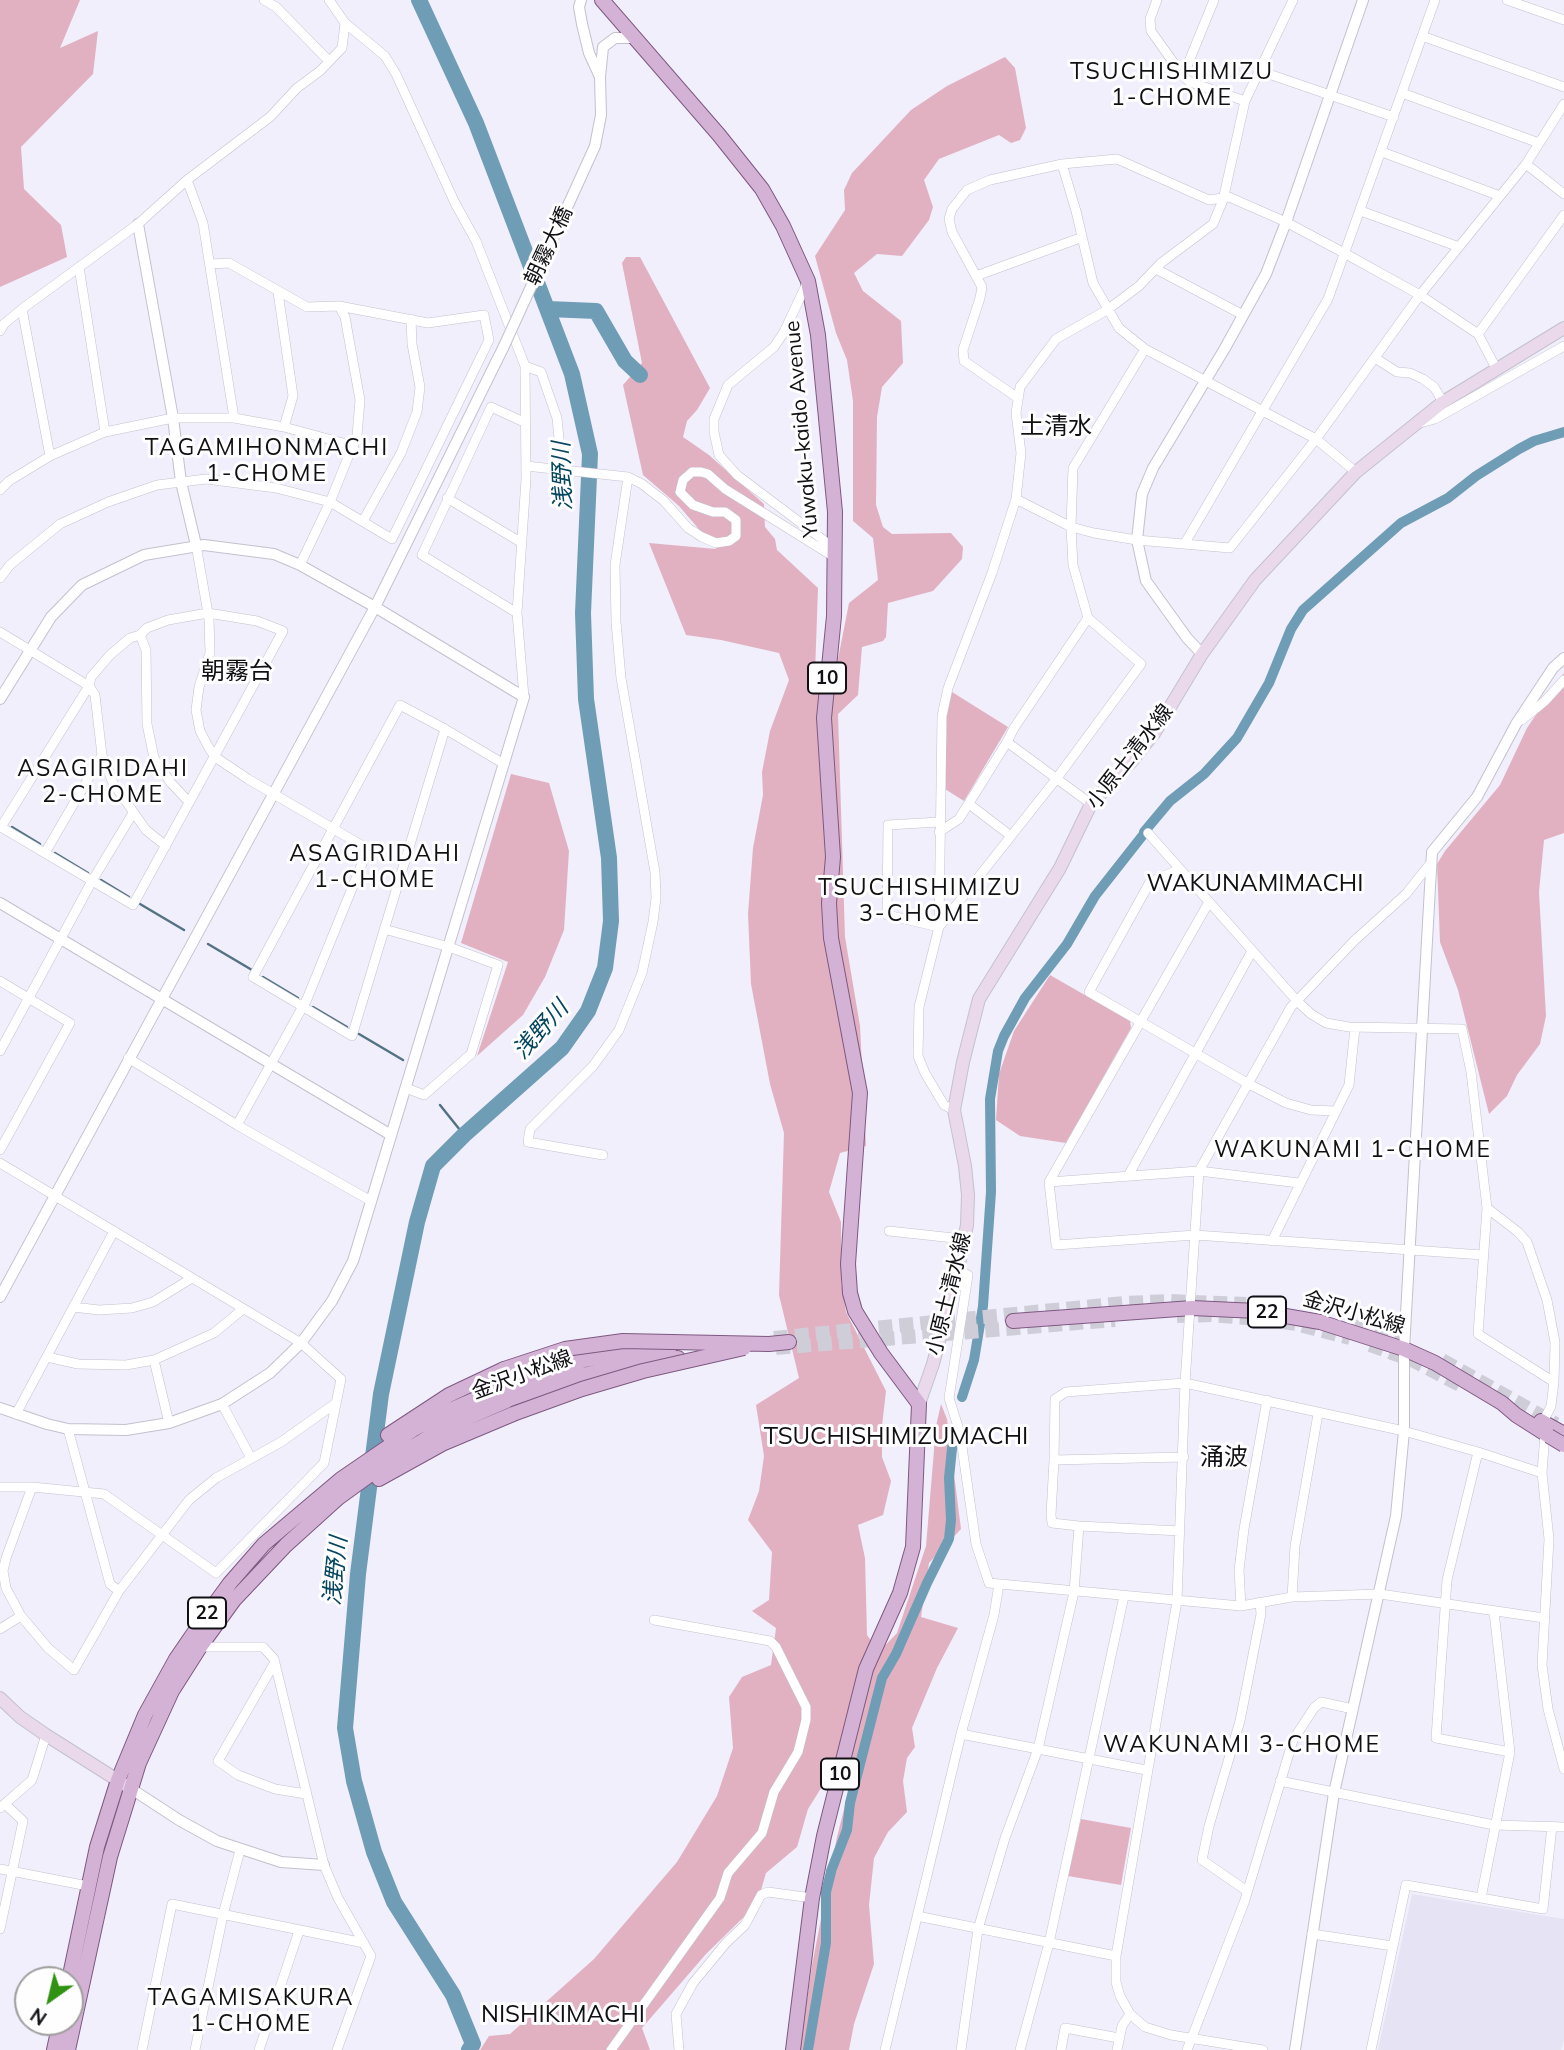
<!DOCTYPE html>
<meta charset="utf-8">
<style>
body{margin:0}
#map{position:relative;width:1564px;height:2050px;overflow:hidden;background:#f1effb;font-family:Mulish,sans-serif}
canvas{display:block}
.north{position:absolute;left:14px;top:1966px;width:70px;height:70px;box-sizing:border-box;background:#fefefe;border:2px solid #9f9fa0;border-radius:50%;rotate:214deg;font-size:19px;font-weight:700;line-height:28px;text-align:center;color:#111014}
.north::after{content:'';display:block;margin:auto;width:24px;height:32px;background:#309212;clip-path:polygon(50% 0,100% 100%,50% 72%,0 100%)}
</style>
<div id="map">
<canvas width="1564" height="2050"></canvas>
<div class="north">N</div>
</div>
<script>
const g = document.querySelector('canvas').getContext('2d');
g.lineJoin = 'round';
function paint(path, color) { g.fillStyle = color; g.fill(path, 'evenodd'); }
const poly = rows => new Path2D(rows.map(r => 'M' + r).join(''));
function strokePath(path, color, width, dash) { g.strokeStyle = color; g.lineWidth = width; g.lineCap = dash ? 'butt' : 'round'; g.setLineDash(dash || []); g.stroke(path); }
function write(font, color, halo, rows, align = 'center') {
  g.font = font + ' Mulish,"Noto Sans JP",sans-serif'; g.lineWidth = 6; g.setLineDash([]); g.textBaseline = 'middle'; g.strokeStyle = halo; g.fillStyle = color; for (const [text, x, y, turn = 0] of rows) {
    g.save(); g.translate(x, y); g.rotate((+turn || 0) * Math.PI / 180); g.textAlign = isNaN(turn) ? turn : align; if (halo) g.strokeText(text, 0, 0); g.fillText(text, 0, 0); g.restore();
  }
}
paint(poly([
 [1412,1894,1564,1919,1564,2040,1561,2050,1378,2050]
]), '#e6e3f5');
paint(poly([
 [0,0,80,0,60,48,98,31,93,74,21,147,24,189,61,225,67,257,0,287],
 [1005,57,1015,68,1026,128,1020,140,1011,143,999,135,939,159,924,180,933,207,929,220,902,256,877,254,854,273,863,291,901,321,903,363,882,387,877,417,876,505,883,527,892,534,951,533,963,547,962,559,933,591,888,603,886,637,883,641,862,647,858,695,838,714,845,937,860,1026,866,1146,840,1153,829,1192,841,1222,841,1282,846,1312,886,1391,882,1426,882,1457,891,1481,883,1515,858,1525,865,1558,867,1635,879,1652,897,1633,926,1546,936,1426,941,1404,947,1419,961,1529,929,1563,921,1617,958,1628,937,1668,912,1728,915,1747,907,1758,903,1781,907,1812,888,1832,874,1858,869,1905,874,1964,854,2024,849,2050,800,2050,812,1965,837,1837,853,1774,833,1769,808,1809,797,1847,766,1873,757,1904,706,1954,642,2028,650,2050,480,2050,489,2036,510,2034,594,1959,677,1862,717,1796,733,1748,729,1697,742,1677,771,1665,776,1628,752,1611,769,1600,772,1552,748,1520,759,1491,764,1456,756,1405,799,1378,779,1295,784,1133,770,1084,751,984,748,914,753,848,763,795,762,772,770,731,789,680,779,653,721,640,686,635,649,543,716,549,679,506,643,475,623,385,642,363,622,263,626,257,640,257,710,388,697,410,687,421,683,437,709,455,764,504,765,527,775,539,777,550,818,588,815,673,835,674,849,603,878,580,873,538,853,521,853,401,847,360,836,333,815,256,845,210,844,190,852,173,911,110,947,86],
 [1564,673,1564,833,1544,840,1539,892,1546,1016,1540,1044,1517,1075,1507,1096,1489,1114,1458,990,1440,942,1437,864,1445,851,1500,785,1527,728],
 [952,692,1008,727,964,801,945,789,947,715],
 [511,774,549,783,569,851,564,930,545,977,523,1015,477,1056,508,962,461,943],
 [1050,975,1130,1021,1131,1028,1066,1143,1020,1136,996,1120,999,1074,1014,1031],
 [1081,1819,1131,1828,1121,1885,1068,1876]
]), '#e1b1c2');
strokePath(poly([
 [12,827,40,844],
 [55,853,88,873],
 [101,880,129,897],
 [140,904,184,930],
 [208,944,252,970],
 [263,977,298,998],
 [313,1007,347,1027],
 [359,1034,403,1060],
 [440,1105,464,1135]
]), '#537385', 2.5);
strokePath(poly([
 [1144,832,1170,801,1204,774,1237,738,1269,683,1291,629,1303,610,1401,523,1448,498,1476,476,1519,449,1534,441,1564,432],
 [962,1397,974,1360,983,1306,991,1192,990,1099,998,1051,1004,1036,1025,998,1067,944,1095,896,1143,835],
 [949,1539,951,1520,949,1478,954,1429],
 [831,1871,847,1830,850,1803,882,1678,896,1654,927,1583,948,1541],
 [808,2050,826,1943,826,1892,831,1872]
]), '#6f9db6', 10);
strokePath(poly([
 [419,0,476,123,572,374,590,454,583,613,586,699,609,858,611,921,605,968,588,1011,562,1048,464,1135,433,1166,417,1222,381,1394,358,1574,345,1728,354,1781,374,1852,394,1902,453,1995,473,2044,469,2050],
 [548,309,596,311,625,361,640,375]
]), '#6f9db6', 16);
strokePath(poly([
 [1177,1316,1211,1315,1259,1319,1296,1324,1350,1338],
 [1354,1326,1411,1346],
 [774,1338,1124,1303,1169,1301,1246,1304],
 [1370,1345,1414,1361,1460,1385],
 [776,1348,1115,1320],
 [1442,1360,1556,1424]
]), '#cfced8', 14, [14, 7]);
const minor = poly([
 [264,0,276,7,329,61],
 [329,0,345,23,385,56,396,74,455,203,476,241,525,366,526,479,517,613,524,697],
 [1157,0,1150,19,1151,31,1183,76,1190,82,1245,101],
 [1507,0,1564,20],
 [1422,36,1564,87],
 [1260,71,1394,117],
 [1183,76,1214,0],
 [1402,93,1539,143],
 [1382,152,1500,196],
 [1062,164,1076,211,1093,283,1119,328,1145,349,1316,439,1356,472],
 [1526,164,1564,194],
 [187,180,203,223,234,418],
 [1361,211,1459,247],
 [79,267,105,432],
 [1156,269,1243,315],
 [976,276,1080,238],
 [807,283,784,332,774,347,728,385,714,419,714,432,719,455,737,475,834,548],
 [278,292,293,396,284,427],
 [22,309,50,456],
 [0,331,4,324,22,309,138,224,187,180,270,117,297,88,320,71,342,48,345,23],
 [1478,334,1564,215],
 [1375,358,1397,372,1410,373,1423,379,1434,387,1443,402],
 [525,366,541,372,557,418,562,470],
 [1018,398,964,361,963,350,980,298,982,287,952,232,949,219,952,209,967,190,990,180,1062,164,1117,159,1209,200,1229,197,1286,222,1346,254,1420,295,1478,334,1496,368],
 [1420,423,1435,419,1564,346],
 [526,466,628,477,642,484,664,501,688,528,702,537,716,543,729,541,736,536,736,520,725,512,713,512,693,505,680,492,683,480,692,472,701,472,708,474,725,489,834,557],
 [0,490,9,481,50,456,105,432,173,418,234,418,284,427,354,446],
 [447,498,522,543],
 [1016,499,1071,527,1094,533,1137,540,1230,548,1316,439,1420,295,1526,164,1564,104],
 [363,521,401,453,417,412,420,387,412,344,411,319],
 [1185,543,1328,299,1435,0],
 [196,545,209,619,210,653,199,687,196,710,200,731,209,748,215,757,248,779,368,849,307,999,237,1125],
 [300,565,330,502,357,435,360,400,345,317,339,306],
 [0,578,10,565,60,524,108,502,157,485,206,479,276,488,330,502,392,539,489,340,484,315,428,323,339,306,307,307,229,263,210,264],
 [208,613,257,621,283,631,133,905,1,827,89,686,91,677,110,655,130,638,140,635,147,628,168,620,208,613],
 [517,613,422,555,491,407,526,423],
 [0,632,89,686,95,695,102,755,113,783,146,830,166,846],
 [140,635,146,650,147,724,154,758,171,783,189,802],
 [1522,720,1545,701,1564,680],
 [445,729,352,1036,253,977,400,705,445,729,504,764],
 [1007,742,1091,804],
 [969,804,1011,836],
 [939,832,959,819,1007,742,1014,728,1088,618],
 [1148,833,1297,1001,1311,1014,1326,1023,1349,1027,1462,1029,1471,1072,1487,1208,1478,1334,1554,1382],
 [45,853,102,755],
 [1180,869,1150,882,1089,992,1247,1083,1286,1103,1311,1110,1335,1111],
 [1209,902,1049,1182,1056,1245,1195,1235,1483,1255],
 [939,927,1057,778,1141,664,1088,618,1073,565,1071,527,1073,468,1145,349],
 [939,927,887,915,888,825,939,822],
 [384,929,449,947,498,965,471,1054,424,1095,406,1088],
 [0,981,70,1023,0,1150],
 [0,1051,92,881,133,813],
 [128,1058,237,1125,371,1201],
 [954,1110,944,1105,925,1073,918,1056,919,1007,939,927,942,716,948,688,992,573,1016,499,1021,453,1016,413,1020,387,1056,339,1107,310,1139,286,1161,263,1213,224,1223,200,1245,101,1293,0],
 [603,1155,528,1142,530,1129,593,1066,619,1030,642,973,653,922,656,898,655,872,621,678,616,622,615,565,628,477],
 [0,1163,301,1343,341,1379,324,1463,216,1573,104,1494,32,1487,0,1487],
 [1128,1176,1252,951],
 [1049,1182,1199,1171,1299,1183],
 [1487,1208,1518,1232,1527,1242,1547,1300,1555,1342,1554,1382,1551,1406,1543,1422],
 [889,1231,963,1239],
 [1272,1241,1349,1085,1355,1028],
 [958,1269,968,1275,949,1398,960,1433,976,1544,989,1583,1241,1606,1292,1597,1380,1594,1544,1618],
 [73,1307,99,1310,132,1308,153,1302,192,1278],
 [47,1357,78,1364,126,1365,154,1360,214,1333,243,1309],
 [154,1360,169,1423],
 [222,1404,251,1458],
 [16,1414,114,1231],
 [68,1429,110,1584,119,1591],
 [1545,1433,1542,1473,1549,1539,1542,1665,1548,1709,1564,1769],
 [1478,1452,1447,1580,1436,1738,1510,1752],
 [1054,1460,1184,1457],
 [32,1487,6,1558,3,1571,6,1588,21,1616,48,1648,74,1670,119,1591,189,1500,216,1478,281,1442,336,1403],
 [1079,1526,1180,1531],
 [1292,1597,1295,1546,1318,1414],
 [1241,1606,1239,1570,1244,1529,1267,1400],
 [0,1629,21,1616],
 [200,1647,263,1647,274,1659,324,1865,338,1898,371,1956,337,2050],
 [275,1662,218,1761,238,1775,275,1789,306,1794],
 [961,1734,1146,1770],
 [1280,1781,1494,1825,1564,1827],
 [0,1808,32,1780,46,1735],
 [0,1869,88,1886],
 [1247,1891,1202,1860,1209,1826,1240,1721,1261,1614,1260,1602],
 [1481,1898,1543,1909,1552,1826],
 [917,1916,1116,1956],
 [0,1929,23,1821,5,1804],
 [1312,1934,1393,1946],
 [142,2050,172,1904,364,1943],
 [195,2050,223,1915,240,1850],
 [259,2050,299,1931],
 [611,2050,720,1898,728,1873,762,1833,774,1792,798,1752,806,1720,806,1707,776,1647,770,1641,654,1620],
 [679,2050,676,2014,693,1983,726,1943,745,1925,761,1895,768,1892,812,1898],
 [885,2050,961,1734,994,1615,999,1584],
 [961,2050,978,1929,1005,1838,1038,1749,1074,1592,1079,1526,1052,1523,1051,1515,1054,1460,1055,1399,1066,1392,1185,1383,1404,1431,1478,1452,1542,1473],
 [1020,2050,1049,1943,1124,1596],
 [1061,2050,1065,2028,1119,2038],
 [1117,2050,1122,2026,1130,2014],
 [1187,2050,1244,1903,1293,1740,1314,1708,1321,1702,1353,1709],
 [1263,2050,1171,2035,1145,2027,1130,2014,1120,1996,1116,1982,1116,1956,1177,1601,1185,1383,1199,1171,1291,1007,1355,940,1406,894,1429,865],
 [1371,2050,1406,1885,1481,1898,1510,1752,1494,1612]
]);
const tertiary = poly([
 [581,0,579,7,582,24,589,53,600,77,601,115,595,146],
 [600,77,603,47,615,38,634,38],
 [138,224,173,418,181,482,196,545],
 [1202,654,1187,638,1146,581,1137,540,1142,494,1153,468,1225,348,1266,274,1286,222,1363,0],
 [0,699,51,617,82,585,144,555,204,545,274,554,300,565,375,607,504,346],
 [0,903,391,1135],
 [0,1297,375,607,524,697,353,1261,332,1301,301,1343,270,1373,222,1404,169,1423,126,1430,68,1429,47,1424,0,1408],
 [130,1788,179,1820,217,1841,281,1862,324,1865],
 [1295,2050,1334,1793,1396,1516,1404,1431,1404,1349,1432,852,1477,797,1516,724,1553,668,1564,658]
]);
const secondary = poly([
 [919,1404,933,1364,958,1269,967,1225,968,1195,965,1166,954,1110,963,1062,979,999,1060,868,1091,804,1130,763,1155,732,1202,654,1255,580,1356,472,1443,402,1564,328],
 [0,1698,20,1717,46,1735,130,1788]
]);
const primary = poly([
 [602,0,719,135,762,189,783,226,808,281,818,335,835,512,834,616,824,718,833,857,829,903,831,938,860,1093,848,1264,850,1293,855,1311,881,1353,919,1404,913,1547,900,1593,866,1669,824,1836,812,1898,793,2050],
 [1013,1321,1192,1308,1257,1311,1320,1322,1404,1349,1435,1363,1502,1403,1516,1415,1549,1436],
 [769,1344,789,1342],
 [1541,1421,1564,1434],
 [388,1435,449,1395,504,1369],
 [379,1479,444,1443,513,1414],
 [69,1980,97,1847,118,1780,145,1715,176,1659,200,1624,230,1583,264,1544,341,1479,414,1429,455,1408,508,1385,584,1360,640,1350,670,1347],
 [54,2050,60,2022],
 [68,2050,110,1857,139,1763,172,1691,200,1647,234,1600,286,1545,338,1498,389,1461,444,1428,513,1398,578,1376,643,1362,678,1358]
]);
strokePath(minor, '#c3c1cd', 10);
strokePath(tertiary, '#c3c1cd', 12);
strokePath(secondary, '#c3c1cd', 14);
strokePath(primary, '#7e5880', 16);
strokePath(minor, '#fff', 9);
strokePath(tertiary, '#fff', 10);
strokePath(secondary, '#ead9ea', 12);
strokePath(primary, '#d4b2d6', 14);
const tertiaryBridge = poly([
 [504,346,595,146]
]);
const primaryBridge = poly([
 [504,1369,565,1349,623,1341,769,1344],
 [513,1414,582,1389,643,1371,744,1348],
 [1549,1436,1564,1445]
]);
strokePath(tertiaryBridge, '#c3c1cd', 12, []);
strokePath(primaryBridge, '#7e5880', 16, []);
strokePath(tertiaryBridge, '#fff', 10);
strokePath(primaryBridge, '#d4b2d6', 14);
for (const [x, y, w] of [
 [827,678,38],
 [1267,1312,38],
 [207,1613,38],
 [840,1774,38]
]) { const box = new Path2D(); box.roundRect(x - w / 2, y - 15.5, w, 31, 5); g.fillStyle = '#fefefe'; g.fill(box); strokePath(box, '#111014', 2); }
write('bold 19px', '#111014', null, [
 ["10",827,678],
 ["22",1267,1312],
 ["22",207,1613],
 ["10",840,1774]
]);
write('21px', '#111014', '#fefefe', [
 ["朝霧大橋",549,246,-65],
 ["Yuwaku-kaido Avenue",802,429,-95],
 ["小原土清水線",1130,757,-52],
 ["小原土清水線",949,1294,-76],
 ["金沢小松線",1354,1313,16],
 ["金沢小松線",522,1375,-20]
]);
g.letterSpacing = '2px';
write('23px', '#111014', '#fefefe', [
 ["TSUCHISHIMIZU",1172,72],
 ["1-CHOME",1172,98],
 ["TAGAMIHONMACHI",267,448],
 ["1-CHOME",267,474],
 ["ASAGIRIDAHI",103,769],
 ["2-CHOME",103,795],
 ["ASAGIRIDAHI",375,854],
 ["1-CHOME",375,880],
 ["TSUCHISHIMIZU",920,888],
 ["3-CHOME",920,914],
 ["WAKUNAMI 1-CHOME",1353,1150],
 ["WAKUNAMI 3-CHOME",1242,1745],
 ["TAGAMISAKURA",251,1998],
 ["1-CHOME",251,2024]
]);
g.letterSpacing = '0px';
write('italic 23px', '#04455f', '#fefefe', [
 ["浅野川",563,476,-92],
 ["浅野川",541,1030,-48],
 ["浅野川",336,1571,-84]
]);
write('24px', '#111014', '#fefefe', [
 ["土清水",1056,427],
 ["朝霧台",237,672],
 ["WAKUNAMIMACHI",1255,884],
 ["TSUCHISHIMIZUMACHI",896,1437],
 ["涌波",1224,1458],
 ["NISHIKIMACHI",563,2015]
]);
</script>
